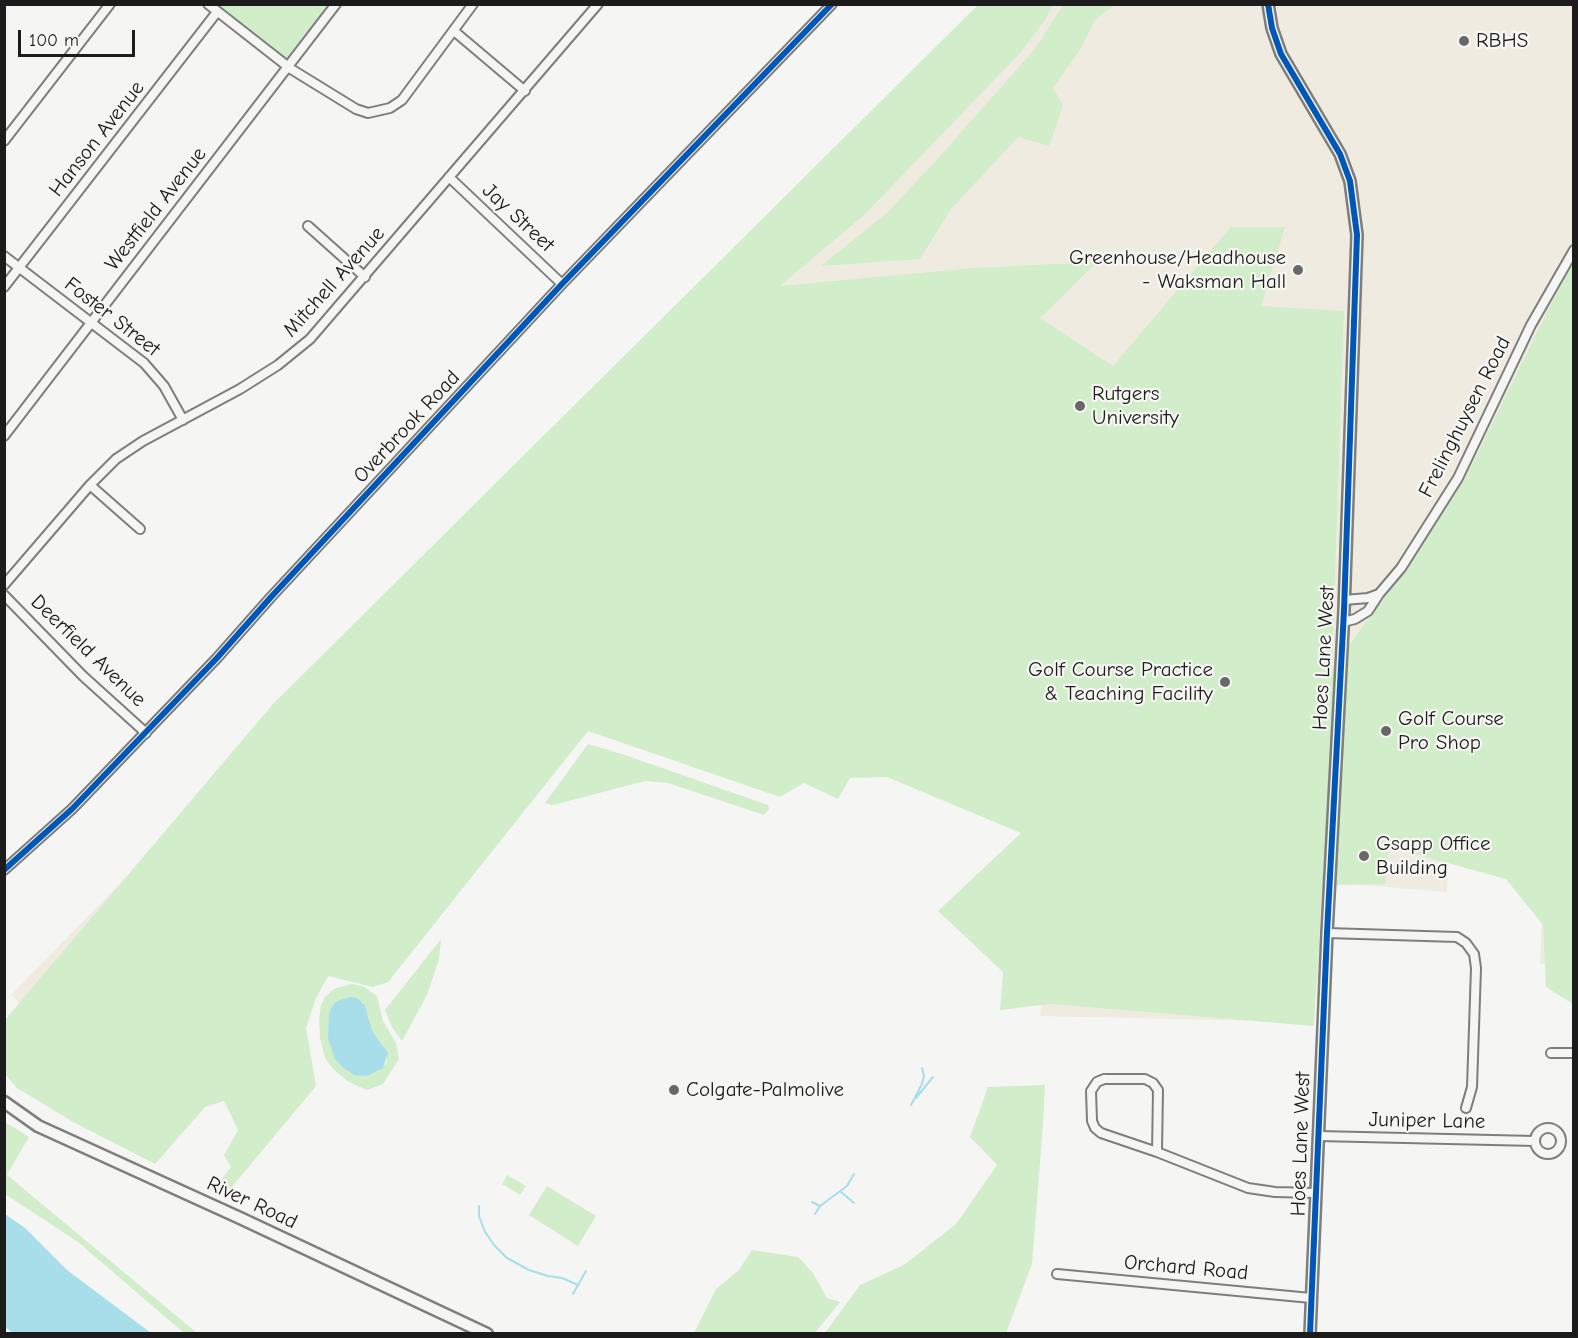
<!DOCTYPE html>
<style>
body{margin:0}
#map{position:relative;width:1578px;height:1338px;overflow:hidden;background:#f5f5f3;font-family:"Comic Neue",sans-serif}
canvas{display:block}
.frame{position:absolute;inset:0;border:6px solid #1c1c1c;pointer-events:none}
.scale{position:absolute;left:18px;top:30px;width:117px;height:27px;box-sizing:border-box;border:3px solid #1c1c1c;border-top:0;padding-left:8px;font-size:18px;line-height:21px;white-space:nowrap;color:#1c1c1c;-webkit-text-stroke:4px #f6f6f2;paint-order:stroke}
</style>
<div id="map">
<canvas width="1578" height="1338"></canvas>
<div class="frame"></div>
<div class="scale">100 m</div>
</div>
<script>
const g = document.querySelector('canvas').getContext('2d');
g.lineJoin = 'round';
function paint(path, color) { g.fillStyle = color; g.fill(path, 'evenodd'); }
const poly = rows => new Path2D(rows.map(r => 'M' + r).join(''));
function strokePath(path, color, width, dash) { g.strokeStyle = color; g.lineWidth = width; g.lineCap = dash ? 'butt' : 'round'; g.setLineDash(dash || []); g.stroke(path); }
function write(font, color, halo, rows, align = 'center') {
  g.font = font + ' "Comic Neue",sans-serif'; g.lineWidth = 4.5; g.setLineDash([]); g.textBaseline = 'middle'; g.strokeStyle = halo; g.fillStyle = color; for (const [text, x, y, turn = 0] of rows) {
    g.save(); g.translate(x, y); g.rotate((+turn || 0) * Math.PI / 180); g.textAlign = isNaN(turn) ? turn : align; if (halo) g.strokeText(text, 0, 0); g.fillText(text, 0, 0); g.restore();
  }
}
paint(poly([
 [983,5,1573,5,1573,964,1540,964,1543,895,1490,866,1449,855,1447,892,1338,883,1310,1022,1040,1016,1056,843,541,641,90,1069,11,995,817,171]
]), '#f0ebe1');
paint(poly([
 [223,5,339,5,290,65,218,12],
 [978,5,1053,5,1045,20,1021,52,865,214,780,286,974,268,1097,262,1040,318,1113,366,1231,227,1285,227,1261,306,1344,311,1332,668,1413,559,1465,479,1550,306,1573,262,1573,1004,1546,987,1543,925,1506,879,1389,847,1385,884,1322,885,1314,1026,1050,1004,1000,1010,1003,972,938,911,1021,833,887,777,850,778,838,799,804,783,780,797,588,731,388,982,373,987,328,976,316,998,306,1028,316,1086,231,1188,217,1185,231,1167,224,1155,238,1130,224,1101,205,1107,155,1164,75,1123,17,1088,5,1074,4,1021,273,704],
 [1063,5,1114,5,1095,20,1081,48,1053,88,1063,105,1049,146,1018,137,951,209,920,259,821,266,887,213,941,155,1034,50],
 [588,744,625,755,768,805,769,809,764,815,668,783,645,781,553,805,545,803],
 [441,939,439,959,427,995,402,1041,392,1027,385,1010],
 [351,984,363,986,377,996,383,1021,396,1043,399,1059,383,1084,367,1090,349,1082,334,1070,325,1058,320,1038,319,1020,321,1005,325,997,334,989],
 [362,1001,365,1005,372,1030,384,1046,387,1059,386,1064,354,1075,342,1067,335,1059],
 [1045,1085,1043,1124,1032,1264,1006,1333,825,1333,860,1285,904,1265,956,1224,997,1165,970,1137,988,1087],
 [5,1122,29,1137,7,1175,197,1333,184,1333,78,1242,5,1194],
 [507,1175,526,1186,520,1195,502,1184],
 [547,1186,596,1216,578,1246,529,1215],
 [752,1250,798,1257,813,1273,827,1298,840,1302,815,1333,694,1333,716,1289,739,1270]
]), '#d1edca');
paint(poly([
 [350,997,357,998,365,1005,372,1030,388,1053,383,1068,367,1076,354,1075,342,1067,335,1059,328,1038,329,1014,332,1006,337,1001],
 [5,1214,25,1228,67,1270,151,1333,13,1333,5,1327]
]), '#a7dee9');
strokePath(poly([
 [916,1098,933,1077],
 [911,1105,922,1084,924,1076,922,1068],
 [841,1192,854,1203],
 [812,1202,820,1206],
 [479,1206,479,1216,485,1232,495,1246,507,1258,529,1270,548,1276,562,1278,578,1285],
 [815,1214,820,1206,847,1186,854,1174],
 [573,1294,586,1271]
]), '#a7dee9', 2);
const minor = poly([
 [208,4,291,69,356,109,368,113,390,108,402,100,473,4],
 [454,31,525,91],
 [4,141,110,4],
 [449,177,562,284],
 [308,226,365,277],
 [4,256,144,363,164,386,183,420],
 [4,287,217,12],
 [4,436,336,4],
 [90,485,140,529],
 [4,585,90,485,116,459,143,441,240,389,278,365,310,339,598,4],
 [4,595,83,676,146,733],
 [1344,600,1368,598,1379,594],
 [1343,622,1355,619,1368,611,1379,594,1401,568,1458,478,1531,325,1574,250],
 [4,870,72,809,217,658,271,597,562,284,832,4],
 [1327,933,1457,937,1466,943,1474,954,1476,968,1472,1087,1466,1108],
 [1551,1053,1574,1053],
 [1104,1079,1145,1079,1153,1083,1158,1090,1157,1152,1101,1133,1095,1128,1092,1121,1091,1091,1097,1082,1104,1079],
 '1535 1141a13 13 0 1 1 26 0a13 13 0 1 1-26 0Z',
 [1318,1136,1535,1141],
 [1157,1152,1248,1188,1275,1192,1316,1193],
 [1057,1274,1311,1298]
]);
const tertiary = poly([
 [1268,4,1272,28,1281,54,1340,154,1350,181,1357,235,1344,610,1327,933,1310,1334]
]);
const secondary = poly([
 [4,1102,38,1126,240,1218,487,1334]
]);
strokePath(minor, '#7e7e7d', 12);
strokePath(tertiary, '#7e7e7d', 14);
strokePath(secondary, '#7e7e7d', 15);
strokePath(minor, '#f5f5f3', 8);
strokePath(tertiary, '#f5f5f3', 9);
strokePath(secondary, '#f5f5f3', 10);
strokePath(poly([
 [1268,4,1272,28,1281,54,1340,154,1350,181,1357,235,1344,610,1327,933,1310,1334],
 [4,870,72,809,217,658,271,597,562,284,832,4]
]), '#0057b8', 6);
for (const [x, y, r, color] of [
 [1464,41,6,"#686867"],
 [1298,270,6,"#686867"],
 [1080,406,6,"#686867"],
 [1225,682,6,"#686867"],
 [1386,731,6,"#686867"],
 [1364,856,6,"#686867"],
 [674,1090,6,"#686867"]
]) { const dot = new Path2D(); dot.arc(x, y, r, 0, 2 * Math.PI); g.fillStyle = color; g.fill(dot); strokePath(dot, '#f6f6f2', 2); }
write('21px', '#1c1c1c', '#f6f6f2', [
 ["RBHS",1476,41],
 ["Greenhouse/Headhouse",1286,258,"right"],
 ["- Waksman Hall",1286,282,"right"],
 ["Rutgers",1092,394],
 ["University",1092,418],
 ["Golf Course Practice",1213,670,"right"],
 ["& Teaching Facility",1213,694,"right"],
 ["Golf Course",1398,719],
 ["Pro Shop",1398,743],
 ["Gsapp Office",1376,844],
 ["Building",1376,868],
 ["Colgate-Palmolive",686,1090]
], 'left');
write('21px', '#1c1c1c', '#f6f6f2', [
 ["Hanson Avenue",97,139,-52],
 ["Westfield Avenue",156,209,-52],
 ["Jay Street",518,218,43],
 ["Mitchell Avenue",334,282,-48],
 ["Foster Street",112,317,38],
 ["Frelinghuysen Road",1465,417,-63],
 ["Overbrook Road",407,427,-47],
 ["Deerfield Avenue",88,651,44],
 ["Hoes Lane West",1324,658,-87],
 ["Juniper Lane",1427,1121,1],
 ["Hoes Lane West",1301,1144,-88],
 ["River Road",252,1203,25],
 ["Orchard Road",1186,1268,5]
]);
</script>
